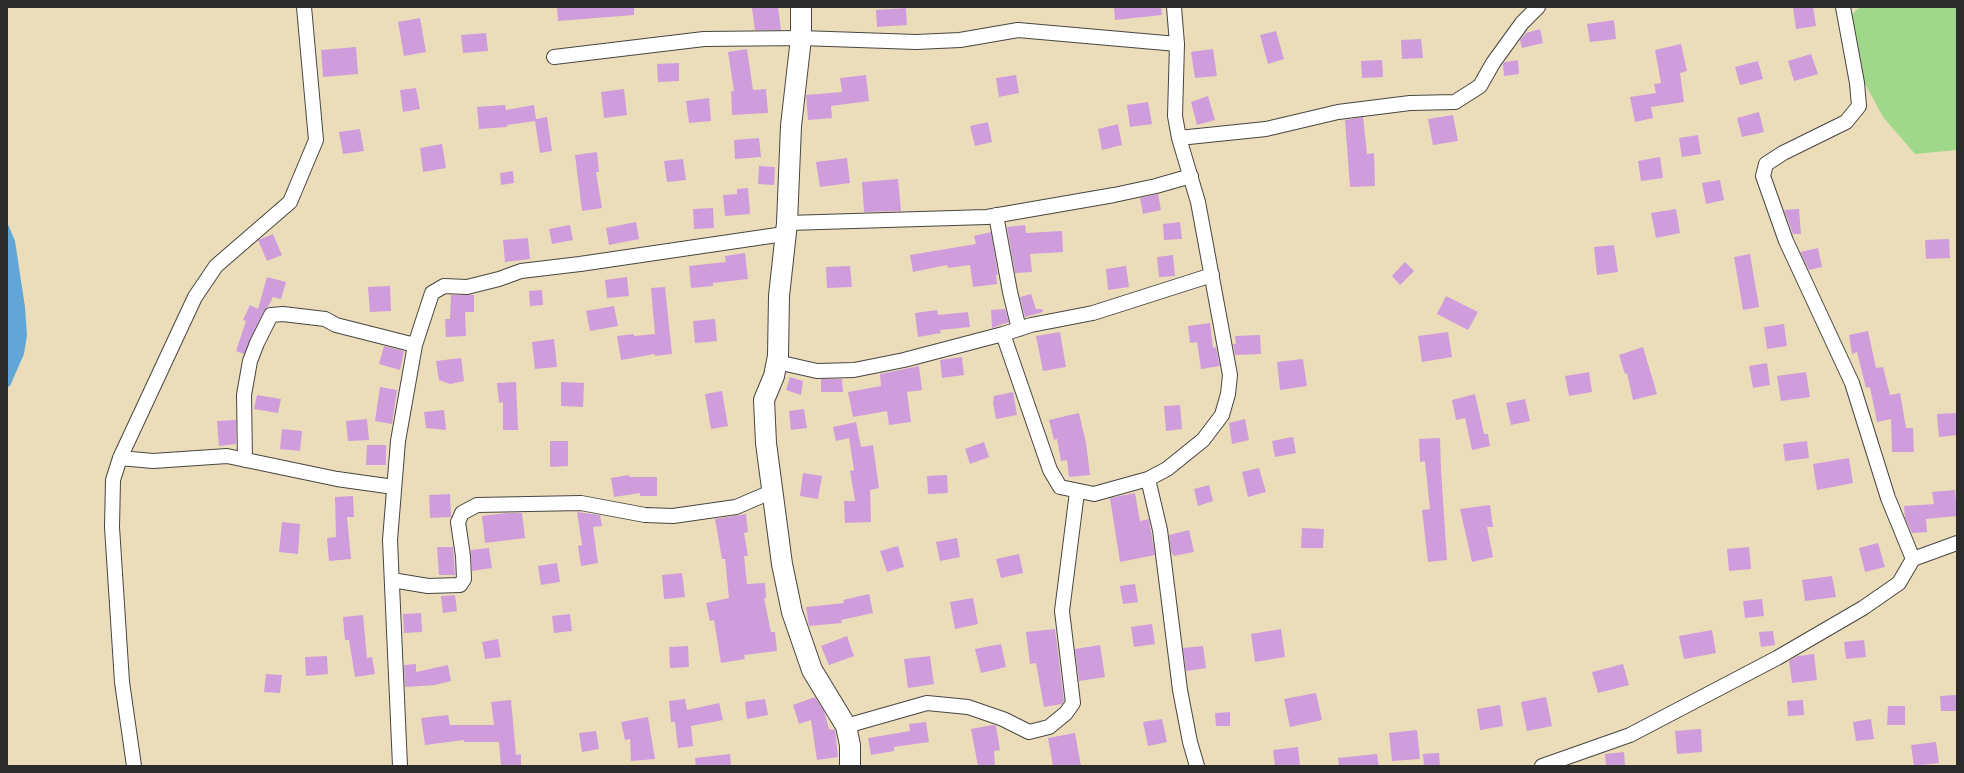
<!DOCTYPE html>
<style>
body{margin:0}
#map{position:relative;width:1964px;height:773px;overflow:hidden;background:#ecddba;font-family:"IM FELL Great Primer",serif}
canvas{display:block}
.frame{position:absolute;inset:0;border:8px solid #2b2b2b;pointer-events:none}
</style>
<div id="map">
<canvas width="1964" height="773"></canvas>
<div class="frame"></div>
</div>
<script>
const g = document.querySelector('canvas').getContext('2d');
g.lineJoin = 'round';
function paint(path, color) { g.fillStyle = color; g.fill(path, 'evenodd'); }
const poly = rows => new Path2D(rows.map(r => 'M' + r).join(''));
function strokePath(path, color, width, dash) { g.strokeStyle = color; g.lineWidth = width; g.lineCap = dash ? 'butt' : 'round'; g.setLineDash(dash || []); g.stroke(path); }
paint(poly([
 [1860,7,1957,7,1957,150,1915,154,1883,117,1862,78,1850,16]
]), '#a0d88b');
paint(poly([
 [7,222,15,241,25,307,27,335,24,354,10,386,7,387]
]), '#62a6d7');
paint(poly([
 [557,7,634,7,634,15,558,21],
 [778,7,781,30,755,30,752,8],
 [1114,7,1161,7,1162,15,1115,20],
 [1793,7,1813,7,1816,26,1796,29],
 [906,8,907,25,877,27,876,10],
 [420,18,426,52,404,56,398,22],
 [1614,20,1616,39,1590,42,1587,24],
 [1540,29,1543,43,1522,48,1520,40,1526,33],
 [1276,31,1284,59,1268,64,1260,35],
 [486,33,488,51,463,53,461,35],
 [1421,39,1423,58,1402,59,1401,40],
 [1681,44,1687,71,1680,73,1684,102,1651,107,1653,118,1635,122,1630,97,1656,93,1654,84,1661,83,1655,50],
 [356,47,358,74,323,77,321,50],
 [747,49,753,90,766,89,768,113,732,115,731,91,734,91,728,52],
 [1213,49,1217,76,1195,78,1191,52],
 [1811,54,1818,74,1794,81,1788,61],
 [1382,60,1383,77,1362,78,1361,61],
 [1518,60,1519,74,1504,76,1503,64,1505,62],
 [1758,61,1763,79,1740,85,1735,67],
 [679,63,679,81,658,82,657,64],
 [866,75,869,101,831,106,832,118,808,120,806,95,842,92,840,78],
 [1016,75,1019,93,999,97,996,78],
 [416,88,420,109,403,112,400,90],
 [624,89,627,115,604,118,601,92],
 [1208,96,1215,120,1197,125,1191,102],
 [709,98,711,121,689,123,686,101],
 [1148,102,1152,124,1130,127,1127,105],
 [505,105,506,110,534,105,536,119,547,117,552,151,540,153,535,121,507,125,507,127,479,129,477,107],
 [1759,112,1764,132,1742,137,1737,118],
 [1453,115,1458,141,1433,145,1428,119],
 [1363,117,1367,154,1374,153,1375,186,1350,187,1345,120],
 [988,122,992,142,975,146,970,126],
 [1118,124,1122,145,1102,150,1098,129],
 [360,129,364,151,343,154,339,132],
 [1698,135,1701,154,1682,157,1679,138],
 [759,138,761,157,735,159,734,140],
 [442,144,446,168,423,172,420,148],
 [597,152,599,172,596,172,602,208,582,211,575,155],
 [1660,157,1663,178,1641,181,1638,161],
 [847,158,850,183,820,187,816,162],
 [683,159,686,180,667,182,664,161],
 [759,166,775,167,774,185,758,184],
 [513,171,514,183,501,185,500,173],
 [898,179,901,211,864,212,862,182],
 [1720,180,1724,200,1706,204,1702,183],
 [748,188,750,214,725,216,723,195,737,194,737,189],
 [1158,194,1161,210,1143,214,1140,198],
 [713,208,714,228,694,229,693,209],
 [1676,209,1680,233,1656,238,1651,213],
 [1799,209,1801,234,1793,234,1784,210],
 [636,222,639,239,609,245,606,228],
 [1180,222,1182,239,1164,240,1163,224],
 [570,225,573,240,552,244,549,229],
 [1025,225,1026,233,1062,231,1063,252,1030,254,1032,272,1015,273,1007,227],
 [991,232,998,275,996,275,997,284,973,287,970,265,948,268,947,265,913,272,910,255,976,244,974,236],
 [273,234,282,255,267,261,258,240],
 [528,238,530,259,505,262,503,240],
 [1949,239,1950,258,1926,259,1925,240],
 [1614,245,1618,272,1597,275,1594,247],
 [1818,248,1822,267,1809,270,1800,252],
 [745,253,748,279,713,283,713,286,691,288,689,266,726,262,725,256],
 [1750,254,1759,307,1743,310,1734,257],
 [1173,255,1175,276,1159,277,1157,257],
 [1405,262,1414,271,1400,285,1392,276],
 [850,266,852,287,827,288,826,267],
 [1126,266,1129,287,1108,290,1106,269],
 [267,277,286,282,281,299,273,297,268,307,264,311,244,354,236,351,246,321,243,320,250,305,258,309],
 [627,277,629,296,607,298,605,280],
 [390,286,391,311,370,312,368,287],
 [665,287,672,354,655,356,655,354,621,360,617,336,634,334,634,336,655,334,651,288],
 [542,290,543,305,530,306,529,291],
 [1031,294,1036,309,1042,309,1043,312,1025,317,1020,297],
 [451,295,474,295,474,312,465,312,466,336,446,337,445,319,450,319],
 [1446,296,1478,312,1468,330,1437,314],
 [614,306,618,326,590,331,586,311],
 [1005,309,1009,322,992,328,991,310],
 [937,310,938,315,968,312,970,327,940,330,941,333,918,337,915,313],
 [715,319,717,341,695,343,693,321],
 [1210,323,1213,348,1216,347,1220,366,1201,369,1197,342,1190,343,1188,326],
 [1784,324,1787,346,1767,349,1764,327],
 [1868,331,1876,368,1883,367,1890,395,1900,393,1906,428,1913,428,1914,452,1892,452,1891,419,1877,422,1870,387,1866,388,1857,352,1852,354,1849,335],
 [1060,332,1066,367,1043,371,1036,336],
 [1448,332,1452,357,1422,362,1418,336],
 [1260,335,1261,354,1235,355,1233,344,1236,344,1235,336],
 [554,339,557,367,535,369,532,342],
 [384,346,404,351,400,370,379,364],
 [1643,347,1657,394,1633,400,1627,373,1625,374,1619,355],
 [962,357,964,375,942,378,940,360],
 [461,358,464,381,450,384,439,380,436,361],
 [1303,359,1307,386,1280,390,1277,362],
 [1767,363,1770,385,1753,388,1749,366],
 [919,366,922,390,907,392,911,422,889,425,887,411,853,417,848,392,881,386,880,374],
 [1589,372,1592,392,1569,396,1565,376],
 [1806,372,1810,397,1781,401,1777,376],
 [790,377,803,381,801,395,786,390],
 [821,379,842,379,843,392,821,392],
 [516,382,518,430,503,430,503,402,499,403,497,383],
 [561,382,584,383,583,407,561,406],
 [380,387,397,390,392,424,375,421],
 [722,391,728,426,711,429,705,394],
 [1013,392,1017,415,996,419,993,403,994,396],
 [1475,394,1484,434,1488,434,1490,446,1472,450,1465,418,1456,420,1452,400],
 [257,395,281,399,278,413,254,409],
 [1525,399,1530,421,1511,425,1506,403],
 [1180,405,1182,429,1166,431,1164,406],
 [804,409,807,428,791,430,789,411],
 [444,410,446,430,426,428,424,412],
 [1079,413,1086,443,1090,475,1069,477,1067,460,1061,461,1057,439,1054,440,1049,420],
 [1957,413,1957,435,1939,437,1937,414],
 [367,419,369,440,348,441,346,421],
 [1245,419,1249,440,1232,444,1229,423],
 [236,420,236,444,219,446,217,421],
 [856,422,861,447,873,445,879,488,870,490,871,522,845,523,844,501,855,501,850,471,854,470,849,438,836,441,833,427],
 [282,429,302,431,300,451,280,449],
 [1293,437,1296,453,1275,457,1272,441],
 [1440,438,1441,470,1447,560,1428,562,1422,510,1430,509,1425,461,1420,462,1419,439],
 [550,441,568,441,568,466,550,467],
 [1807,441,1809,458,1785,461,1783,444],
 [984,442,989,457,970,464,965,449],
 [367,445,386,445,386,465,366,465],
 [1849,458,1853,483,1817,490,1813,464],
 [1259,468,1266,492,1248,497,1242,472],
 [803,473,822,476,818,499,800,496],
 [629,475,629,477,657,477,657,496,640,496,640,493,614,497,611,478],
 [947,475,948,493,928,494,927,476],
 [1209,485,1213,501,1198,506,1194,489],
 [1955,490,1957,516,1926,519,1927,532,1912,533,1905,518,1904,506,1934,504,1932,492],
 [1135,493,1140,521,1149,519,1155,555,1120,562,1110,498],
 [450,494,451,517,430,518,429,495],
 [353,496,354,517,347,517,351,559,329,561,327,538,336,537,335,497],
 [1490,505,1493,527,1487,527,1493,557,1472,562,1460,509],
 [577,512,600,515,602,526,593,527,598,563,581,566,578,546,582,545],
 [507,513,522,513,525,538,485,543,482,516],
 [746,514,748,532,744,533,748,556,744,556,747,584,765,583,766,598,764,598,771,632,775,632,777,651,744,655,745,659,721,663,714,620,710,621,706,603,729,598,725,559,722,559,715,519],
 [282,522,300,524,298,554,279,552],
 [1302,528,1324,529,1323,548,1301,548],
 [1189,530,1194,552,1174,556,1171,552,1169,535],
 [957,538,960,557,940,561,936,542],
 [1878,543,1885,567,1865,572,1859,548],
 [898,546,904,567,887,572,880,551],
 [437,547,453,547,455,575,439,575],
 [1749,547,1751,569,1729,571,1727,549],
 [489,548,492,568,472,571,471,550],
 [1019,554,1023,573,1001,578,996,559],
 [557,563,560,582,541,585,538,566],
 [682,573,685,597,664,599,662,575],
 [1832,576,1836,597,1805,601,1802,580],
 [1135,584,1138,602,1123,604,1120,586],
 [869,594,873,613,841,620,842,623,809,626,806,607,844,603,843,600],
 [455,595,457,611,443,613,441,596],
 [973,598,978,624,955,629,950,602],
 [1762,599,1764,616,1745,618,1743,601],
 [421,613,422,632,404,633,403,614],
 [570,614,572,631,554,633,552,616],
 [363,615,367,658,372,657,375,674,355,677,349,640,345,640,343,617],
 [1152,624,1155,644,1134,647,1131,627],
 [1055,629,1064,701,1062,704,1044,707,1036,663,1030,664,1026,632],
 [1281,629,1285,657,1255,662,1251,634],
 [1712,630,1716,653,1684,659,1679,636],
 [1773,631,1775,645,1761,647,1759,632],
 [847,636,854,656,829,665,821,646],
 [498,639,501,657,485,659,482,642],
 [1864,640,1866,657,1846,659,1844,642],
 [1001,644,1006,667,981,673,975,649],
 [1100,645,1105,677,1079,681,1075,649],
 [688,646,689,667,670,668,669,647],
 [1203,646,1206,668,1186,671,1183,648],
 [1814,654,1817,680,1792,683,1789,661,1798,656],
 [327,656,328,674,306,676,305,657],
 [930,656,934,684,908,688,904,659],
 [416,664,416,672,448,665,451,681,435,685,405,687,404,665],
 [1623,664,1629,685,1598,693,1592,672],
 [266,674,282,675,280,693,264,692],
 [1316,693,1322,720,1290,727,1284,699],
 [1956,695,1956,711,1941,711,1940,696],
 [815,697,824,711,829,729,835,730,838,757,817,760,811,720,799,724,793,705],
 [1546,697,1552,726,1527,731,1521,702],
 [685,699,687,710,719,703,723,720,691,726,693,746,678,748,675,722,671,722,669,701],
 [765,699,768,715,747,719,745,702],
 [511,700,516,755,521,754,521,766,501,766,499,742,464,742,464,740,425,745,421,718,448,715,450,725,494,725,491,702],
 [1803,700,1804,715,1788,716,1787,701],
 [1500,705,1503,726,1480,730,1477,709],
 [1888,706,1905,706,1905,725,1887,725],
 [1230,712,1230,726,1216,726,1215,713],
 [648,717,655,759,631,761,630,739,625,740,621,722],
 [1162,719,1167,742,1148,746,1143,722],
 [1871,719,1874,739,1856,741,1853,722],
 [926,722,929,742,894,747,894,751,871,755,868,738,910,731,909,724],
 [993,725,996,726,1000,750,994,751,995,766,978,766,971,729],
 [1701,729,1702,752,1677,754,1675,731],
 [1417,730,1420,759,1392,761,1389,733],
 [596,731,599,749,582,752,579,733],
 [1075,733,1081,766,1053,766,1048,738],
 [1936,742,1939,763,1914,766,1911,745],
 [1298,747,1300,766,1275,766,1273,750],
 [1624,752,1625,766,1606,766,1605,754],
 [1439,753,1440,766,1424,766,1423,754],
 [730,754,731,766,696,766,695,758],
 [1377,754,1379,766,1339,766,1338,758]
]), '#cf9ddb');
const street = poly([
 [1174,7,1177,44,1175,116,1179,138,1198,202,1230,375,1228,394,1222,415,1203,440,1167,469,1148,479,1160,530,1180,690,1190,742,1197,766],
 [1843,7,1857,83,1859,106,1846,122,1783,153,1766,164,1763,176,1786,241,1852,383,1888,498,1913,559],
 [554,57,704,39,801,38,916,42,960,40,1018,30,1177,44],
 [1179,138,1266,129,1338,112,1410,103,1455,102,1480,86,1493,63,1522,23,1538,7],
 [996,215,1010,292,1019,329],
 [787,223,987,217,1114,195,1156,186,1191,176],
 [1003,334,1031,325,1093,313,1212,275],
 [777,362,817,371,854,370,904,360,1003,334,1050,470,1060,487,1094,494,1148,479],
 [120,458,153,461,227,456,337,479,394,487],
 [245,460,244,395,250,361,257,343,271,315,283,314,325,319,336,325,415,345,432,293,444,286,467,287,499,279,521,271,580,264,784,234],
 [392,580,428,586,460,585,464,579,463,556,458,522,462,513,477,505,581,503,645,515,673,516,736,507,771,492],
 [846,726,927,703,968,707,1003,719,1029,732,1049,727,1066,713,1073,703,1062,611,1077,492],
 [134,766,122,682,112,527,113,480,120,458,195,297,216,266,290,202,316,140,304,7],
 [400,766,390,540,398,441,415,345],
 [1542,766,1630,735,1777,658,1863,608,1899,583,1913,559,1957,543]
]);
const secondary = poly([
 [801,7,801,38,791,126,787,223,779,296,778,356,774,376,764,400,766,443,782,564,792,612,812,670,846,726,850,745,850,766]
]);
strokePath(street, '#484640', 16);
strokePath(secondary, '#484640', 22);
strokePath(street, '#fff', 14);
strokePath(secondary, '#fff', 20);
</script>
